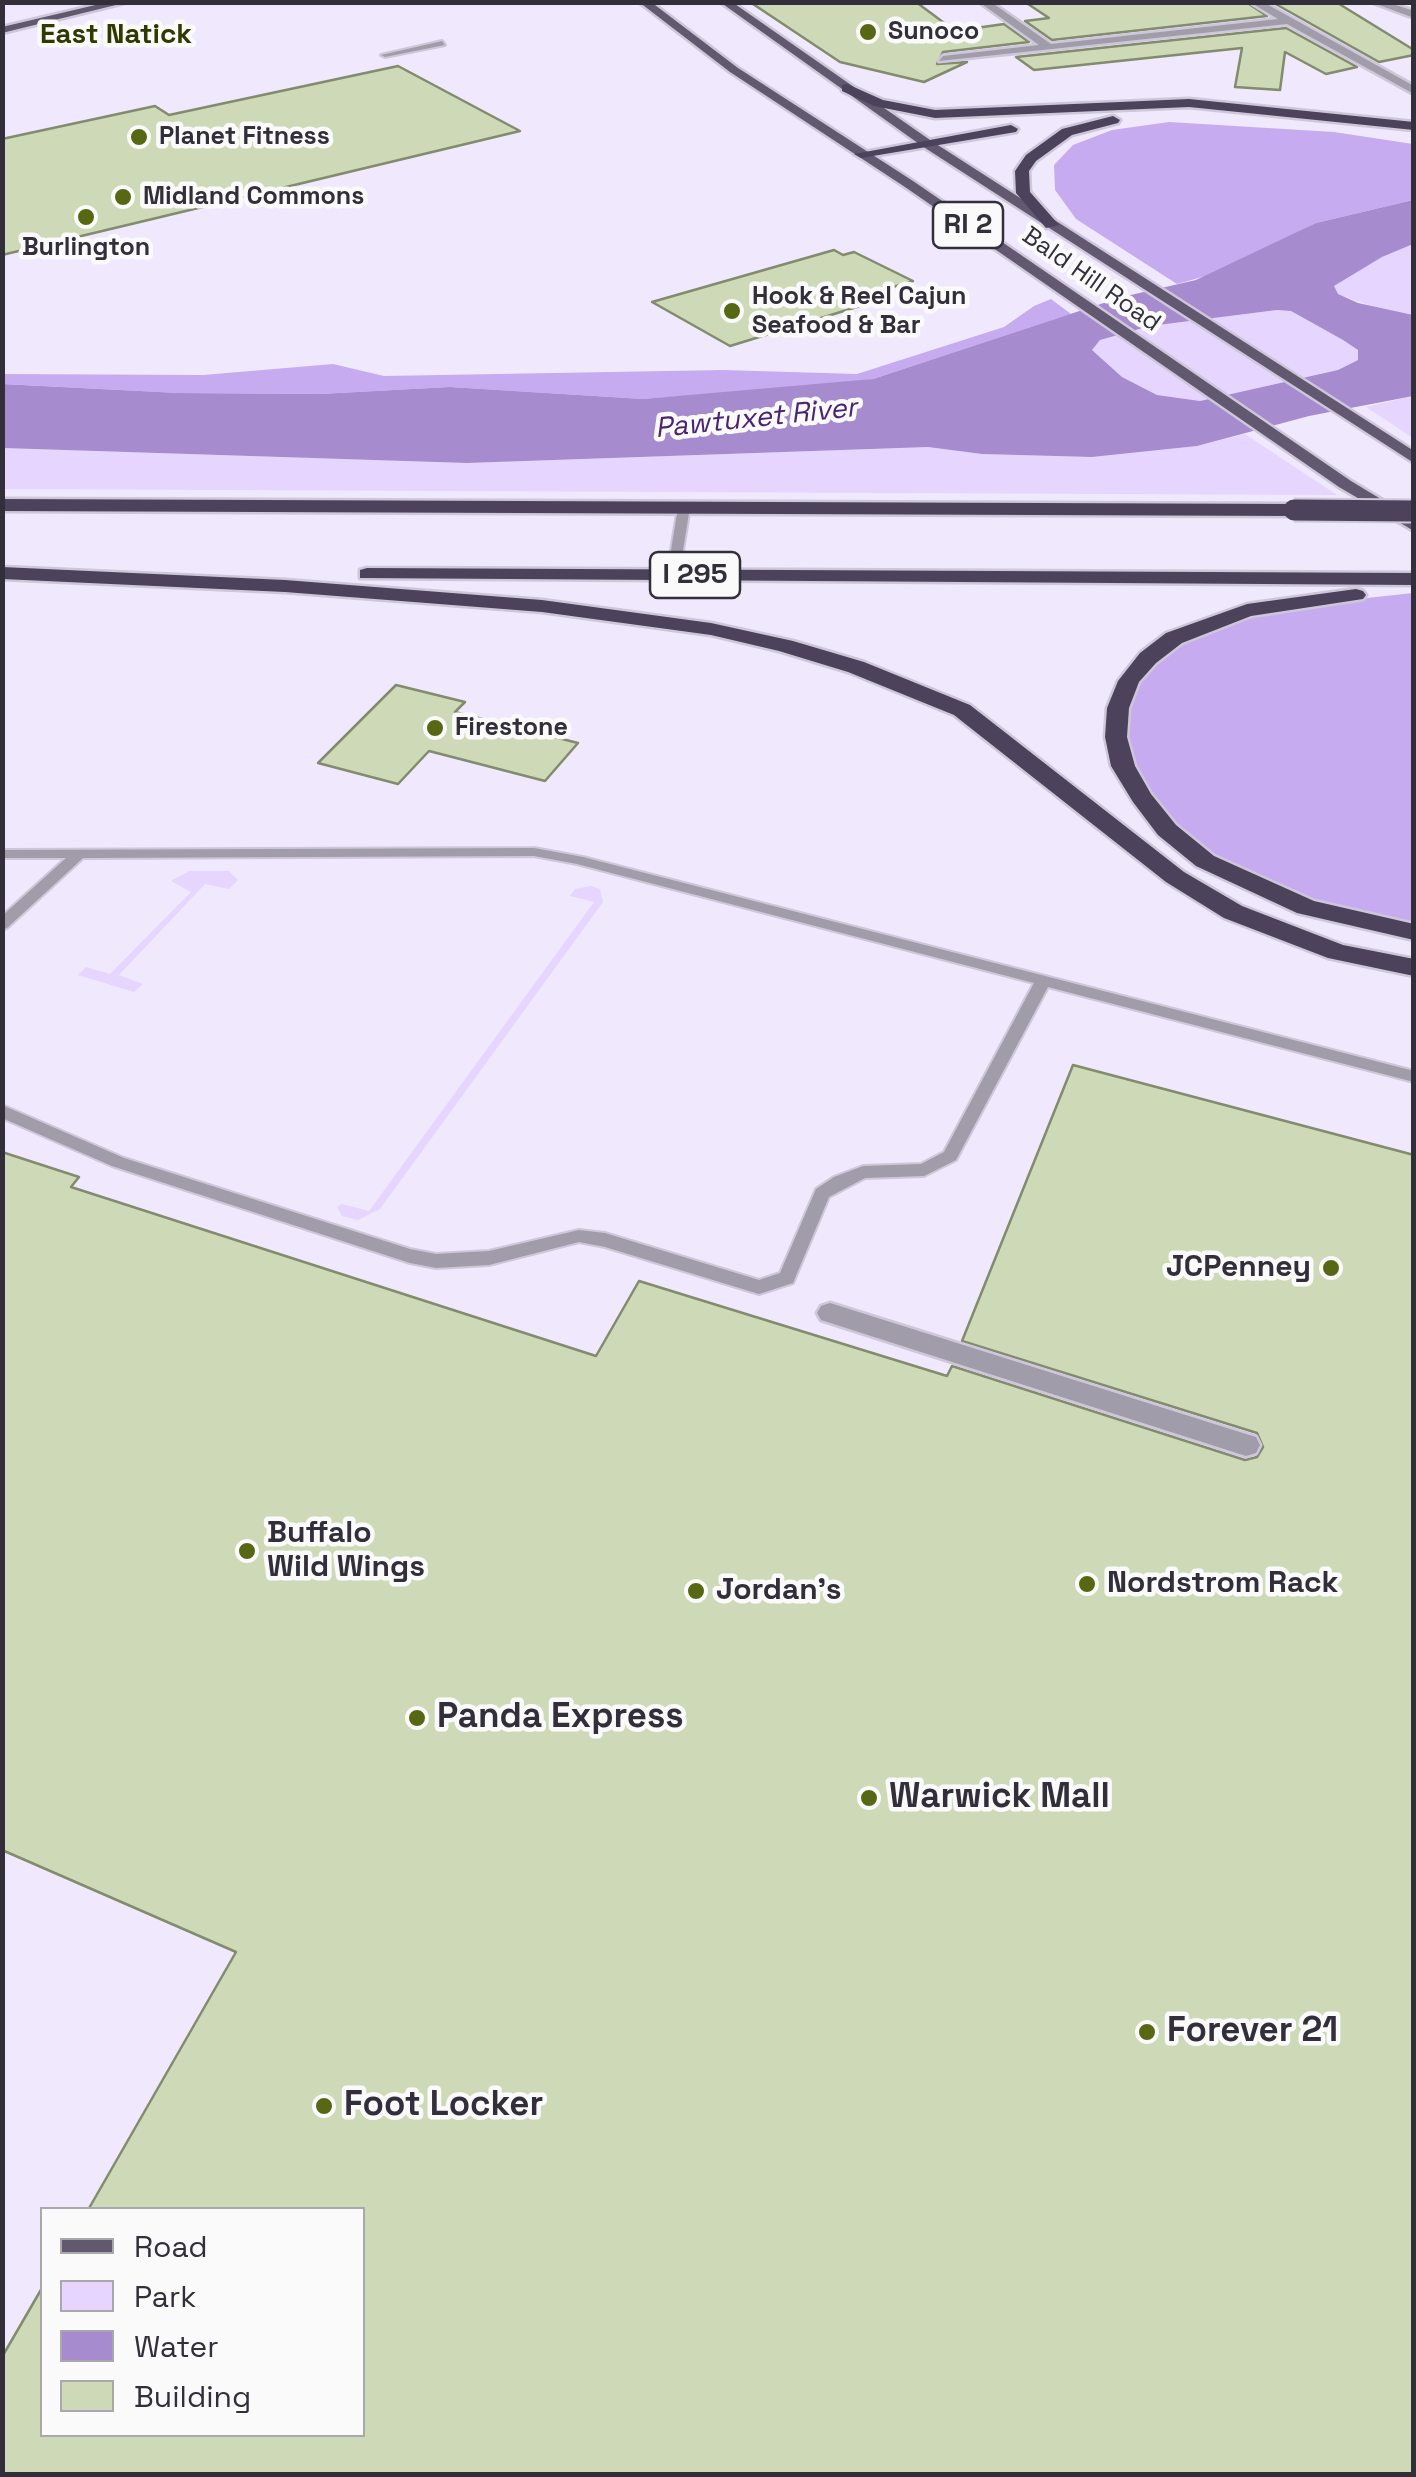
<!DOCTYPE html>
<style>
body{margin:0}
#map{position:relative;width:1416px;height:2477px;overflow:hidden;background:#f0e9fd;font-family:"Space Grotesk",sans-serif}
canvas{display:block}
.frame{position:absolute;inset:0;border:5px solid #322e3a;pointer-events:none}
.legend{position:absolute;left:40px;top:2207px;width:325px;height:230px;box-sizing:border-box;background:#fafafa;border:2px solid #aaa8ad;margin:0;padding:12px 18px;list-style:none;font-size:30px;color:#322e3a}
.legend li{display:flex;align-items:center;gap:20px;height:50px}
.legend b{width:50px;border:2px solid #aaa8ad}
</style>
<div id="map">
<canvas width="1416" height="2477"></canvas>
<div class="frame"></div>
<ul class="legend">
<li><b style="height:12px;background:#625970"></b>Road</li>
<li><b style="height:28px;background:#e5d5ff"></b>Park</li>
<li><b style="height:28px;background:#a68bce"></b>Water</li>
<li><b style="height:28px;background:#ced9b8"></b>Building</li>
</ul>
</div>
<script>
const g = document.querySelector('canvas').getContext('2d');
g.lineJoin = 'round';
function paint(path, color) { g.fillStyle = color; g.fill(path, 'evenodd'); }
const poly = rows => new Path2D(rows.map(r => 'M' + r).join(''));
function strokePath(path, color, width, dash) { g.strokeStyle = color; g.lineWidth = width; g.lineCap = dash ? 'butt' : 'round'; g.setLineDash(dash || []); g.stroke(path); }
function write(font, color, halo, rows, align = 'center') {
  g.font = font + ' "Space Grotesk",sans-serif'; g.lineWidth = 9; g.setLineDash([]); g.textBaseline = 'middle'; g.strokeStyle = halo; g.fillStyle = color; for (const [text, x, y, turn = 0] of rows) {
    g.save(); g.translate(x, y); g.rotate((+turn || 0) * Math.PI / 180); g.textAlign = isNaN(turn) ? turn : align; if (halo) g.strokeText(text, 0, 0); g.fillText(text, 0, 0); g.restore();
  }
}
paint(poly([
 [1413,244,1413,315,1386,311,1337,294,1334,286,1382,257],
 [1277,310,1291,311,1343,340,1358,350,1358,360,1338,370,1200,401,1157,395,1122,377,1092,350,1100,340,1150,326],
 [1413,396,1413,438,1366,407],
 [1245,434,1337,495,3,489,3,448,467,463,928,447,982,454,1092,457,1197,446],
 [189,871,229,871,238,880,229,889,205,884,119,975,143,984,134,992,78,975,86,967,110,974,191,892,171,881],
 [591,886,600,889,603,902,380,1209,358,1220,342,1216,337,1207,342,1204,369,1211,594,902,570,896,575,889]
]), '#e5d5ff');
paint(poly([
 [1169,122,1334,132,1413,144,1413,200,1316,223,1220,272,1177,284,1076,219,1055,190,1054,165,1073,145,1112,130],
 [1051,299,1071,314,873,379,831,385,643,399,450,387,320,394,179,393,3,384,2,374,203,375,333,364,384,376,723,370,857,374,1004,327,1034,306],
 [1413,593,1413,933,1349,921,1219,869,1151,809,1119,739,1128,686,1177,638,1247,611]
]), '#c7abf0');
paint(poly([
 [1413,200,1413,244,1382,257,1334,286,1338,294,1358,303,1413,315,1413,396,1309,416,1197,446,1092,457,982,454,928,447,467,463,3,448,2,384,179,393,320,394,450,387,643,399,873,379,1122,297,1196,280,1316,223],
 [1277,310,1291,311,1343,340,1358,350,1358,360,1338,370,1200,401,1157,395,1122,377,1092,350,1100,340,1150,326]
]), '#a68bce');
const building = poly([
 [750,2,916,2,955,31,1004,24,1029,42,943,52,937,64,967,62,924,82,840,62,750,2],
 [1025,2,1246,2,1267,16,1052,40,1025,21,1049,18,1025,2],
 [1272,2,1336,2,1414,50,1414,55,1379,62,1272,2],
 [1286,28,1357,67,1326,74,1285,52,1280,90,1235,87,1242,48,1034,70,1016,57,1286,28],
 [398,66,520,131,2,255,2,139,155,106,169,115,398,66],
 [834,250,843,255,854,252,913,281,863,296,873,302,730,346,652,302,834,250],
 [396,685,465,702,455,712,578,743,545,781,429,751,398,784,318,763,396,685],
 [1073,1065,1414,1155,1414,2474,2,2474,2,2357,42,2288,42,2434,362,2434,362,2210,88,2210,236,1952,2,1850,2,1152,79,1177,71,1187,596,1356,639,1281,947,1376,952,1366,1245,1460,1257,1457,1263,1447,1257,1433,962,1341,1073,1065]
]);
paint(building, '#ced9b8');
strokePath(building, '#828b6d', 2.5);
const service = poly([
 [442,41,445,45,385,57,381,55,442,41],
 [684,504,690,507,679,575,673,579,667,575,678,507,684,504],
 [534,848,583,857,1414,1071,1414,1082,1048,987,956,1160,924,1176,865,1178,829,1197,793,1283,759,1294,605,1247,579,1242,489,1265,436,1268,410,1263,112,1166,2,1118,2,1105,124,1158,410,1249,436,1254,489,1251,579,1230,605,1233,759,1280,780,1273,816,1189,834,1177,863,1166,921,1164,944,1152,1034,983,577,864,534,856,83,858,7,928,2,930,2,916,66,858,2,858,2,850,534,848]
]);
const pedestrian = poly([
 [830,1303,1246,1434,1256,1437,1260,1445,1256,1453,1246,1456,821,1320,817,1313,821,1306,830,1303]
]);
const minor = poly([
 [979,2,991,2,1051,44,1278,19,1250,2,1263,2,1414,86,1414,94,1287,24,939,61,943,56,1039,45,979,2],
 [1371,2,1387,2,1414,11,1414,18,1371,2]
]);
const primary = poly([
 [108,2,128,2,2,33,2,27,108,2],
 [639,2,651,2,738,68,913,181,1351,481,1414,519,1414,531,1339,487,905,187,730,72,639,2],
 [720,2,732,2,930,140,1414,451,1414,463,922,146,720,2]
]);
const motorway = poly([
 [847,84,883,100,935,110,1189,99,1414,122,1414,130,1189,107,935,118,874,106,842,91,842,85,847,84],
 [1113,116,1120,120,1118,123,1072,135,1036,161,1029,171,1030,192,1059,225,1046,228,1016,193,1015,171,1026,155,1062,129,1113,116],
 [1011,125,1018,129,1016,132,861,158,854,154,1011,125],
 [2,499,1294,504,1304,510,1294,516,2,511,2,499],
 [2,567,285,580,542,600,711,623,793,641,864,662,970,705,1184,872,1242,906,1343,945,1414,959,1414,976,1328,958,1224,918,1166,882,954,715,848,672,779,651,711,635,542,612,285,592,2,579,2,567],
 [367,568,1414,573,1414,585,360,578,360,570,367,568],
 [1356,589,1363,591,1366,595,1363,599,1251,616,1182,643,1156,663,1139,682,1129,708,1127,737,1135,766,1151,794,1176,825,1214,856,1314,901,1414,924,1414,940,1297,913,1196,866,1158,835,1133,802,1111,766,1105,737,1107,708,1118,681,1140,653,1166,633,1247,604,1356,589]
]);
strokePath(service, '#cec7da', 4);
strokePath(pedestrian, '#cec7da', 5);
strokePath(minor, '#cec7da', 5);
strokePath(primary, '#cec7da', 5);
strokePath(motorway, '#cec7da', 5);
paint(service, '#a19ca9');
paint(pedestrian, '#a19ca9');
paint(minor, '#a19ca9');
paint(primary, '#625970');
paint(motorway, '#4c425c');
const motorwayBridge = poly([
 [1294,510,1414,511]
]);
strokePath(motorwayBridge, '#cec7da', 25, []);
strokePath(motorwayBridge, '#4c425c', 21);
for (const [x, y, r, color] of [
 [868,32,10,"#566813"],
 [139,137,10,"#566813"],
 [123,197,10,"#566813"],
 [86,217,10,"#566813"],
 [732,311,10,"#566813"],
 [435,728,10,"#566813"],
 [1331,1268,10,"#566813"],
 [247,1551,10,"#566813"],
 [1087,1584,10,"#566813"],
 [696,1591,10,"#566813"],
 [417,1718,10,"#566813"],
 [869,1798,10,"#566813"],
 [1147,2032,10,"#566813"],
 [324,2106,10,"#566813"]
]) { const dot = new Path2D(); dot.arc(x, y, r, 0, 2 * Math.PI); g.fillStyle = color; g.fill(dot); strokePath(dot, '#fafafa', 4); }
write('bold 25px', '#322e3a', '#fafafa', [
 ["Sunoco",888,32],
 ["Planet Fitness",159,137],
 ["Midland Commons",143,197],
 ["Burlington",86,248,"center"],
 ["Hook & Reel Cajun",752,297],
 ["Seafood & Bar",752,326],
 ["Firestone",455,728]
], 'left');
write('25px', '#322e3a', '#fafafa', [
 ["Bald Hill Road",1091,280,35]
]);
write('bold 28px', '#2f3a00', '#fafafa', [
 ["East Natick",116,35]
]);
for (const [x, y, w] of [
 [968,225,70],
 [695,575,90]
]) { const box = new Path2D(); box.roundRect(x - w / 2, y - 23, w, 46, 8); g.fillStyle = '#fafafa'; g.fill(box); strokePath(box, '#322e3a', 2.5); }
write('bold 28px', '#322e3a', null, [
 ["RI 2",968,225],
 ["I 295",695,575]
]);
write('italic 28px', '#4a2373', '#fafafa', [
 ["Pawtuxet River",756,419,-6]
]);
write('bold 30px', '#322e3a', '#fafafa', [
 ["JCPenney",1311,1268,"right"],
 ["Buffalo",267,1534],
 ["Wild Wings",267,1568],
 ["Nordstrom Rack",1107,1584],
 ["Jordan's",716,1591]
], 'left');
write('bold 35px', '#322e3a', '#fafafa', [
 ["Panda Express",437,1718],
 ["Warwick Mall",889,1798],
 ["Forever 21",1167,2032],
 ["Foot Locker",344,2106]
], 'left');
</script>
